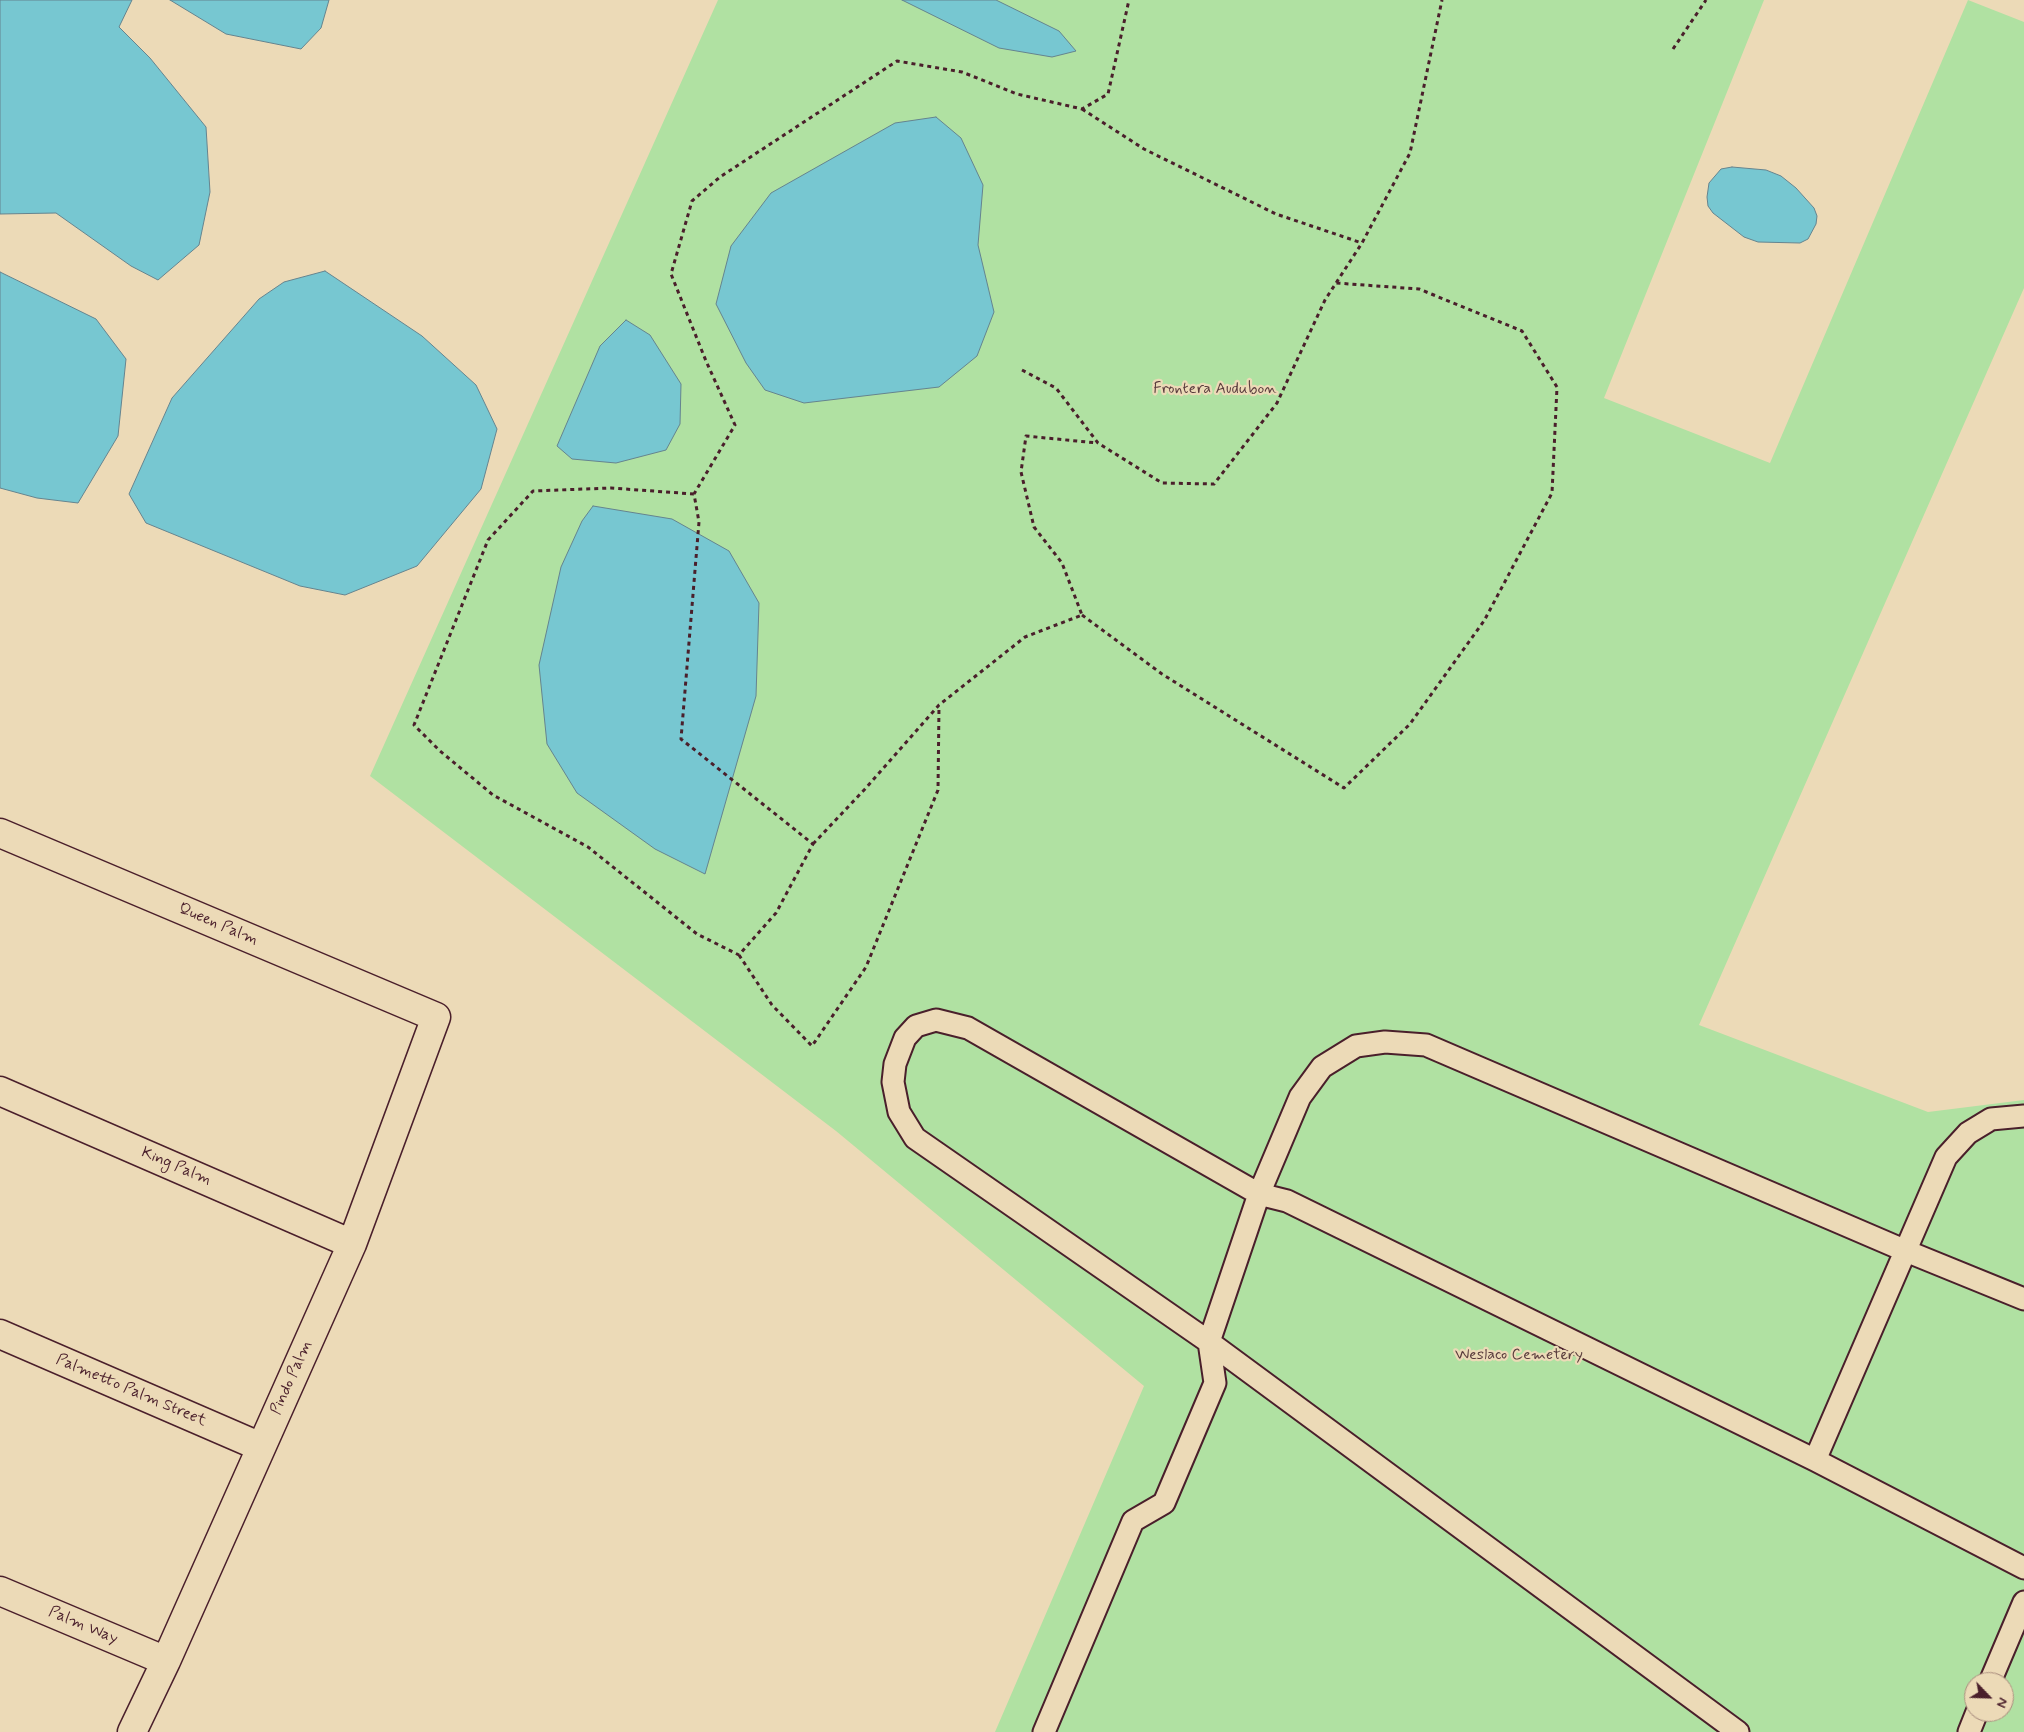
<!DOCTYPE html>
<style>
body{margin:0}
#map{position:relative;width:2024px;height:1732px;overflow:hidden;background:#ecdab7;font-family:Mynerve,sans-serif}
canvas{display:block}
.north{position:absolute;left:1964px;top:1672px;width:50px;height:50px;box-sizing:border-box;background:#ecdab7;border:1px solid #ab8f7f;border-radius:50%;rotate:114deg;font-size:14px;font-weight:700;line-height:20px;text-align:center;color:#4a1f2b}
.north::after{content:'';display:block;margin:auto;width:18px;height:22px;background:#4a1f2b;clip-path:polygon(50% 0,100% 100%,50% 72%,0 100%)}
</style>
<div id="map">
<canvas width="2024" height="1732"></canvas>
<div class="north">N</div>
</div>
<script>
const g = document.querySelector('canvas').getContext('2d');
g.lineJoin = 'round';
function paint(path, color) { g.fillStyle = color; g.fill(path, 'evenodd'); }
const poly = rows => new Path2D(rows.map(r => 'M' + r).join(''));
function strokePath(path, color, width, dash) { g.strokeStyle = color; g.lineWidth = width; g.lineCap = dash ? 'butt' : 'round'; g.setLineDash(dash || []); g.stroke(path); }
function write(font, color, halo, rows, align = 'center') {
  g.font = font + ' Mynerve,sans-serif'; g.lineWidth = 4.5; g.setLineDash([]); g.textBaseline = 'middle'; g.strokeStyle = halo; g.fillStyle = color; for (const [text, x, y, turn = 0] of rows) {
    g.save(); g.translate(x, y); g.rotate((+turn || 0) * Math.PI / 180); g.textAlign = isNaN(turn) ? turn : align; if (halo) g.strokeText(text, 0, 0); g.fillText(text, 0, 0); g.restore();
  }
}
paint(poly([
 [718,0,1764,0,1604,398,1770,463,1968,0,2024,22,2024,288,1699,1025,1928,1112,2024,1100,2024,1732,995,1732,1144,1386,836,1131,370,776],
 [1974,1682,2004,1682,2004,1712,1974,1712]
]), '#b0e1a2');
const water = poly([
 [0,0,132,0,119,27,150,58,206,127,210,192,199,245,158,280,131,266,56,213,0,214,0,0],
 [170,0,329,0,321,28,301,49,226,34,170,0],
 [902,0,996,0,1059,31,1076,51,1052,57,999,48,902,0],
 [936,117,961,138,983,185,978,245,994,312,977,356,939,387,804,403,765,390,746,363,716,304,731,246,771,193,895,123,936,117],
 [1732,167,1766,170,1781,176,1796,188,1814,208,1817,216,1816,224,1808,239,1800,243,1758,242,1744,237,1713,213,1708,206,1707,197,1709,183,1721,169,1732,167],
 [325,271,422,336,476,385,497,429,481,489,417,566,345,595,300,586,146,523,129,494,172,398,259,299,284,282,325,271],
 [0,272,96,319,126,359,118,436,78,503,37,498,0,488,0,272],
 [626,320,650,335,681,384,680,424,666,450,616,463,572,459,557,446,600,346,626,320],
 [593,506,672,519,729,551,759,603,756,696,705,874,655,849,577,793,547,744,539,665,561,567,582,521,593,506]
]);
paint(water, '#77c7d1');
strokePath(water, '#65848f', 1);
const lane = poly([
 [2024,1299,1906,1251,1426,1045,1385,1042,1356,1046,1322,1067,1300,1097,1259,1194,1287,1201,1815,1460,2024,1568],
 [1815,1460,1946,1157,1968,1133,1991,1119,2024,1116],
 [1990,1682,2024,1602],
 [1044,1732,1133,1521,1164,1503,1215,1383,1209,1342,1259,1194,968,1028,936,1020,916,1026,905,1038,895,1064,893,1082,899,1112,915,1138,1209,1342,1738,1732],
 [1969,1732,1977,1712]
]);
const street = poly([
 [0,833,436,1017,352,1244,166,1661,132,1732],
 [0,1091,352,1244],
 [0,1334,261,1447],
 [0,1591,166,1661]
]);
strokePath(lane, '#4a1f2b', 25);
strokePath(street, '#4a1f2b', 31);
strokePath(poly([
 [1673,49,1706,0],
 [1082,109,1144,149,1276,214,1362,243],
 [1022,370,1056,388,1098,443,1162,483,1214,484,1277,403,1325,300,1362,243,1410,153,1442,0],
 [694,494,611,488,533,491,488,540,414,725,440,751,493,795,588,847,697,934,739,955,776,913,813,844,681,739,699,522,694,494,735,425,706,361,671,274,692,201,720,177,897,61,962,72,1017,94,1082,109,1108,94,1129,0],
 [1082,615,1162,674,1344,788,1410,724,1484,621,1552,493,1557,387,1522,331,1419,289,1336,283],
 [813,844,865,789,939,705,1025,637,1082,615,1062,563,1034,527,1021,472,1026,436,1097,443],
 [739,955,772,1005,812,1046,866,967,938,790,939,706]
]), '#4a1f2b', 3, [4, 4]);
strokePath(lane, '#ecdab7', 21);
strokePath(street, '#ecdab7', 28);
write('16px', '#593c3d', '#ecdab7', [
 ["Frontera Audubon",1215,390],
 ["Weslaco Cemetery",1519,1356]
]);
write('16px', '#4a1f2b', '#ecdab7', [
 ["Queen Palm",218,925,23],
 ["King Palm",176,1167,23],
 ["Pindo Palm",292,1378,-66],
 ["Palmetto Palm Street",131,1391,23],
 ["Palm Way",83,1626,23]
]);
</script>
